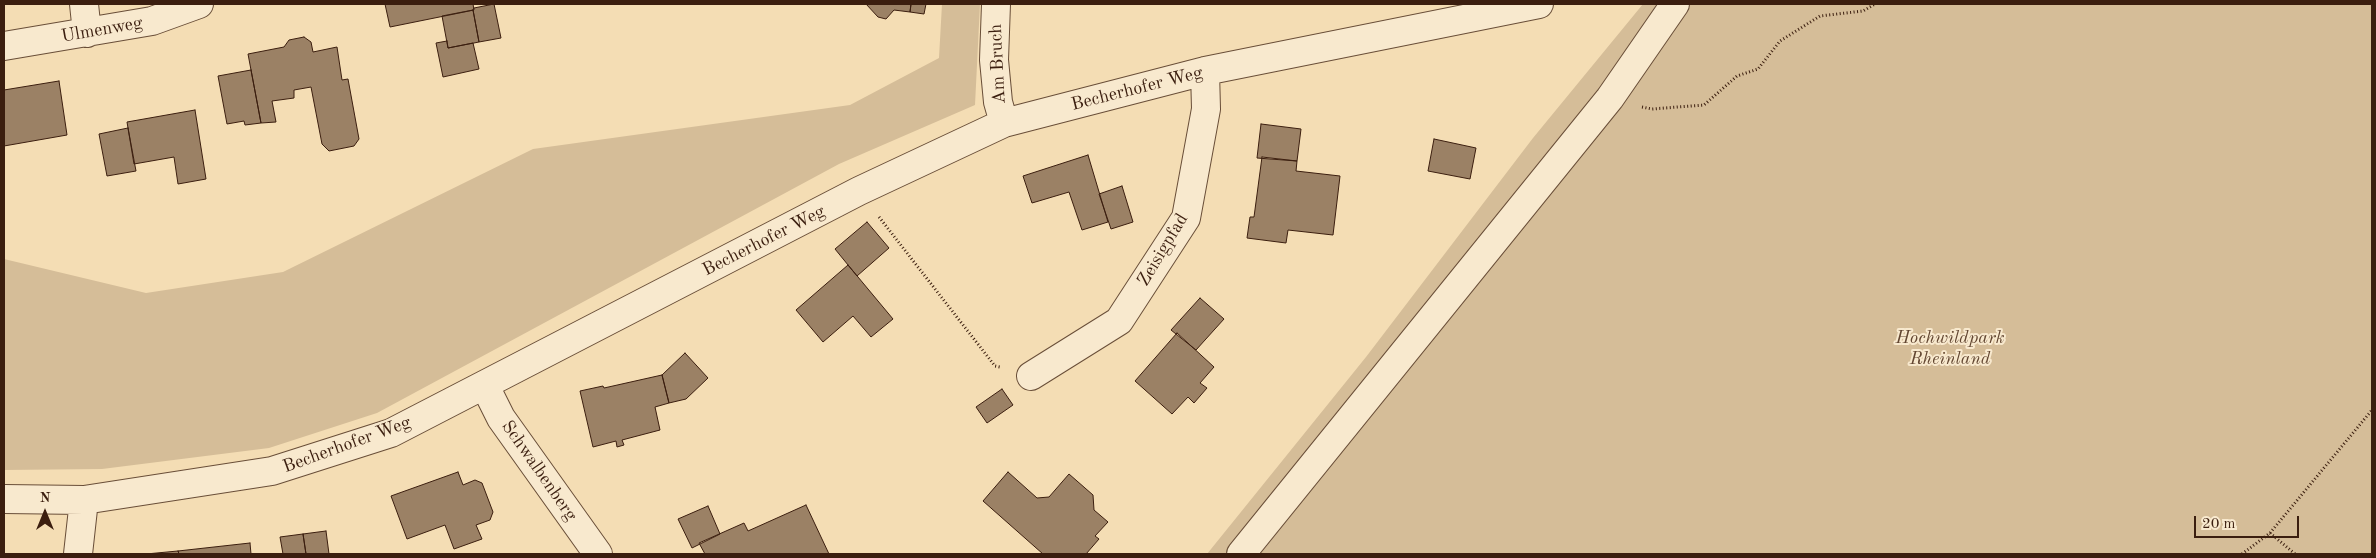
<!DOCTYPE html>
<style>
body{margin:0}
#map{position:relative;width:2376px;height:558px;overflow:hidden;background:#f4ddb4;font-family:"Old Standard TT",serif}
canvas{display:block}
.frame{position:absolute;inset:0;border:5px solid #3b1e0f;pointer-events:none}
.north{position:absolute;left:20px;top:488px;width:50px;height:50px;-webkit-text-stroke:4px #f8e9ce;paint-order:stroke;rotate:0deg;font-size:14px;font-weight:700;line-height:20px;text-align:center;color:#3b1e0f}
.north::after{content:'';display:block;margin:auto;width:18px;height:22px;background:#3b1e0f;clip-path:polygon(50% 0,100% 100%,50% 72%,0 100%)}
.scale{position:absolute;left:2194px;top:516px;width:105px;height:22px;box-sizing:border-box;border:2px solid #3b1e0f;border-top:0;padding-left:6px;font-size:15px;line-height:18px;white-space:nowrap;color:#3b1e0f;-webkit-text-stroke:4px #f8e9ce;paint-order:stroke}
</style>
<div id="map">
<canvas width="2376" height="558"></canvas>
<div class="frame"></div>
<div class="north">N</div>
<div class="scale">20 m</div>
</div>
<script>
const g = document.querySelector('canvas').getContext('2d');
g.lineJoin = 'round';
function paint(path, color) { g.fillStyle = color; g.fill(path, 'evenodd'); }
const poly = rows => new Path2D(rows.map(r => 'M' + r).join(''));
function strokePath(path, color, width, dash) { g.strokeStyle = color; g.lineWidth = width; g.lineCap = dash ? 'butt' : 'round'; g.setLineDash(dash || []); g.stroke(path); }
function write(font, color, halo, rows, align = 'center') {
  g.font = font + ' "Old Standard TT",serif'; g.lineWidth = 4; g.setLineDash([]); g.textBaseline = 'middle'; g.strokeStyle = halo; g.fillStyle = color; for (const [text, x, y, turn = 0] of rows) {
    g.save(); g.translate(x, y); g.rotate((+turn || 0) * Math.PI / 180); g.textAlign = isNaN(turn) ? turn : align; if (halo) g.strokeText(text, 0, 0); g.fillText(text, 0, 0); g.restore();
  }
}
paint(poly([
 [942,4,980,4,975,105,839,164,377,413,269,448,102,469,4,470,4,259,146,293,283,272,533,149,850,105,939,58],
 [1643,4,2372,4,2372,554,1207,554,1366,357,1533,138]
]), '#d5bd98');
const building = poly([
 [385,4,473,4,474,10,390,27,385,4],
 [494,4,501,38,479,42,473,10,474,8,494,4],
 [866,4,911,4,910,12,894,10,886,19,878,17,866,4],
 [911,4,926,4,924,14,910,12,911,4],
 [473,10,479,42,448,48,442,16,473,10],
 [304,37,311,42,313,52,337,47,342,80,348,79,359,139,354,146,329,151,322,144,311,87,294,90,294,98,272,101,276,122,261,123,248,54,284,47,289,40,304,37],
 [447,41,448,48,473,43,479,69,443,77,436,43,447,41],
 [251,70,261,123,245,125,244,121,227,124,218,76,251,70],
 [59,81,67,135,4,146,4,90,59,81],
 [195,110,206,179,178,184,174,157,134,164,127,122,195,110],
 [1261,124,1301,129,1297,161,1257,158,1261,124],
 [128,128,136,171,107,176,99,134,128,128],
 [1434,139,1476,148,1470,179,1428,171,1434,139],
 [1088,155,1108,222,1082,230,1069,192,1032,203,1023,176,1088,155],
 [1262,157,1297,161,1296,171,1340,176,1333,235,1288,230,1286,243,1247,238,1250,217,1254,217,1262,157],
 [1122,186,1133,222,1111,229,1099,194,1122,186],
 [867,222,889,248,857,276,835,249,867,222],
 [848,265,893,319,871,337,853,316,823,342,796,310,848,265],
 [1200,298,1224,319,1196,350,1171,330,1200,298],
 [1177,333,1214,367,1200,383,1207,388,1194,403,1188,397,1172,414,1135,381,1177,333],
 [685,353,708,378,686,399,669,403,662,375,685,353],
 [662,375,669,403,655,407,660,430,622,440,624,445,617,447,616,441,593,447,580,391,603,386,604,388,662,375],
 [1002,389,1013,405,987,423,976,407,1002,389],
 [458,472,463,485,475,480,482,483,493,512,490,520,476,525,482,539,454,549,445,525,407,539,391,496,458,472],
 [1008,472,1037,498,1049,497,1069,474,1093,495,1094,510,1108,522,1095,536,1099,539,1086,554,1043,554,983,501,1008,472],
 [806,505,829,554,705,554,699,543,744,523,748,531,806,505],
 [708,506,720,534,692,548,678,519,708,506],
 [326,531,329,554,306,554,303,534,326,531],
 [303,534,306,554,283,554,280,537,303,534],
 [250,543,251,554,179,554,178,551,250,543],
 [178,551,179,554,146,554,178,551]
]);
paint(building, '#9b8165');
strokePath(building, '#3b1e0f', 1);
const minor = poly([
 [84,4,87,33],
 [996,4,994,60,998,102,1004,123],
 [4,46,152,21,199,4],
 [1031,376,1119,321,1186,218,1206,109,1205,71],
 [485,386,501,418,598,554],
 [4,499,84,500,272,471,391,433,859,191,1004,123,1205,71,1539,4],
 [78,554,84,500],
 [1241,554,1610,98,1675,4]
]);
strokePath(minor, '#694e38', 30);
strokePath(poly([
 [1642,107,1652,109,1704,105,1737,76,1758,69,1780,41,1820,16,1863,11,1875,4],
 [879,217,995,366,1000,367],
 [2270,533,2295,554],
 [2242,554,2270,533,2372,410]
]), '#3b1e0f', 3, [1, 2.5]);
strokePath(minor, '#f8e9ce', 28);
write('18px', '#3b1e0f', '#f8e9ce', [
 ["Ulmenweg",102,30,-10],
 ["Am Bruch",998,64,-93],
 ["Becherhofer Weg",1137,89,-14],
 ["Becherhofer Weg",764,241,-27],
 ["Zeisigpfad",1163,250,-59],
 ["Becherhofer Weg",347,445,-20],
 ["Schwalbenberg",539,471,55]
]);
write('italic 18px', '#624631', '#f8e9ce', [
 ["Hochwildpark",1950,338],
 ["Rheinland",1950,359]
]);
</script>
